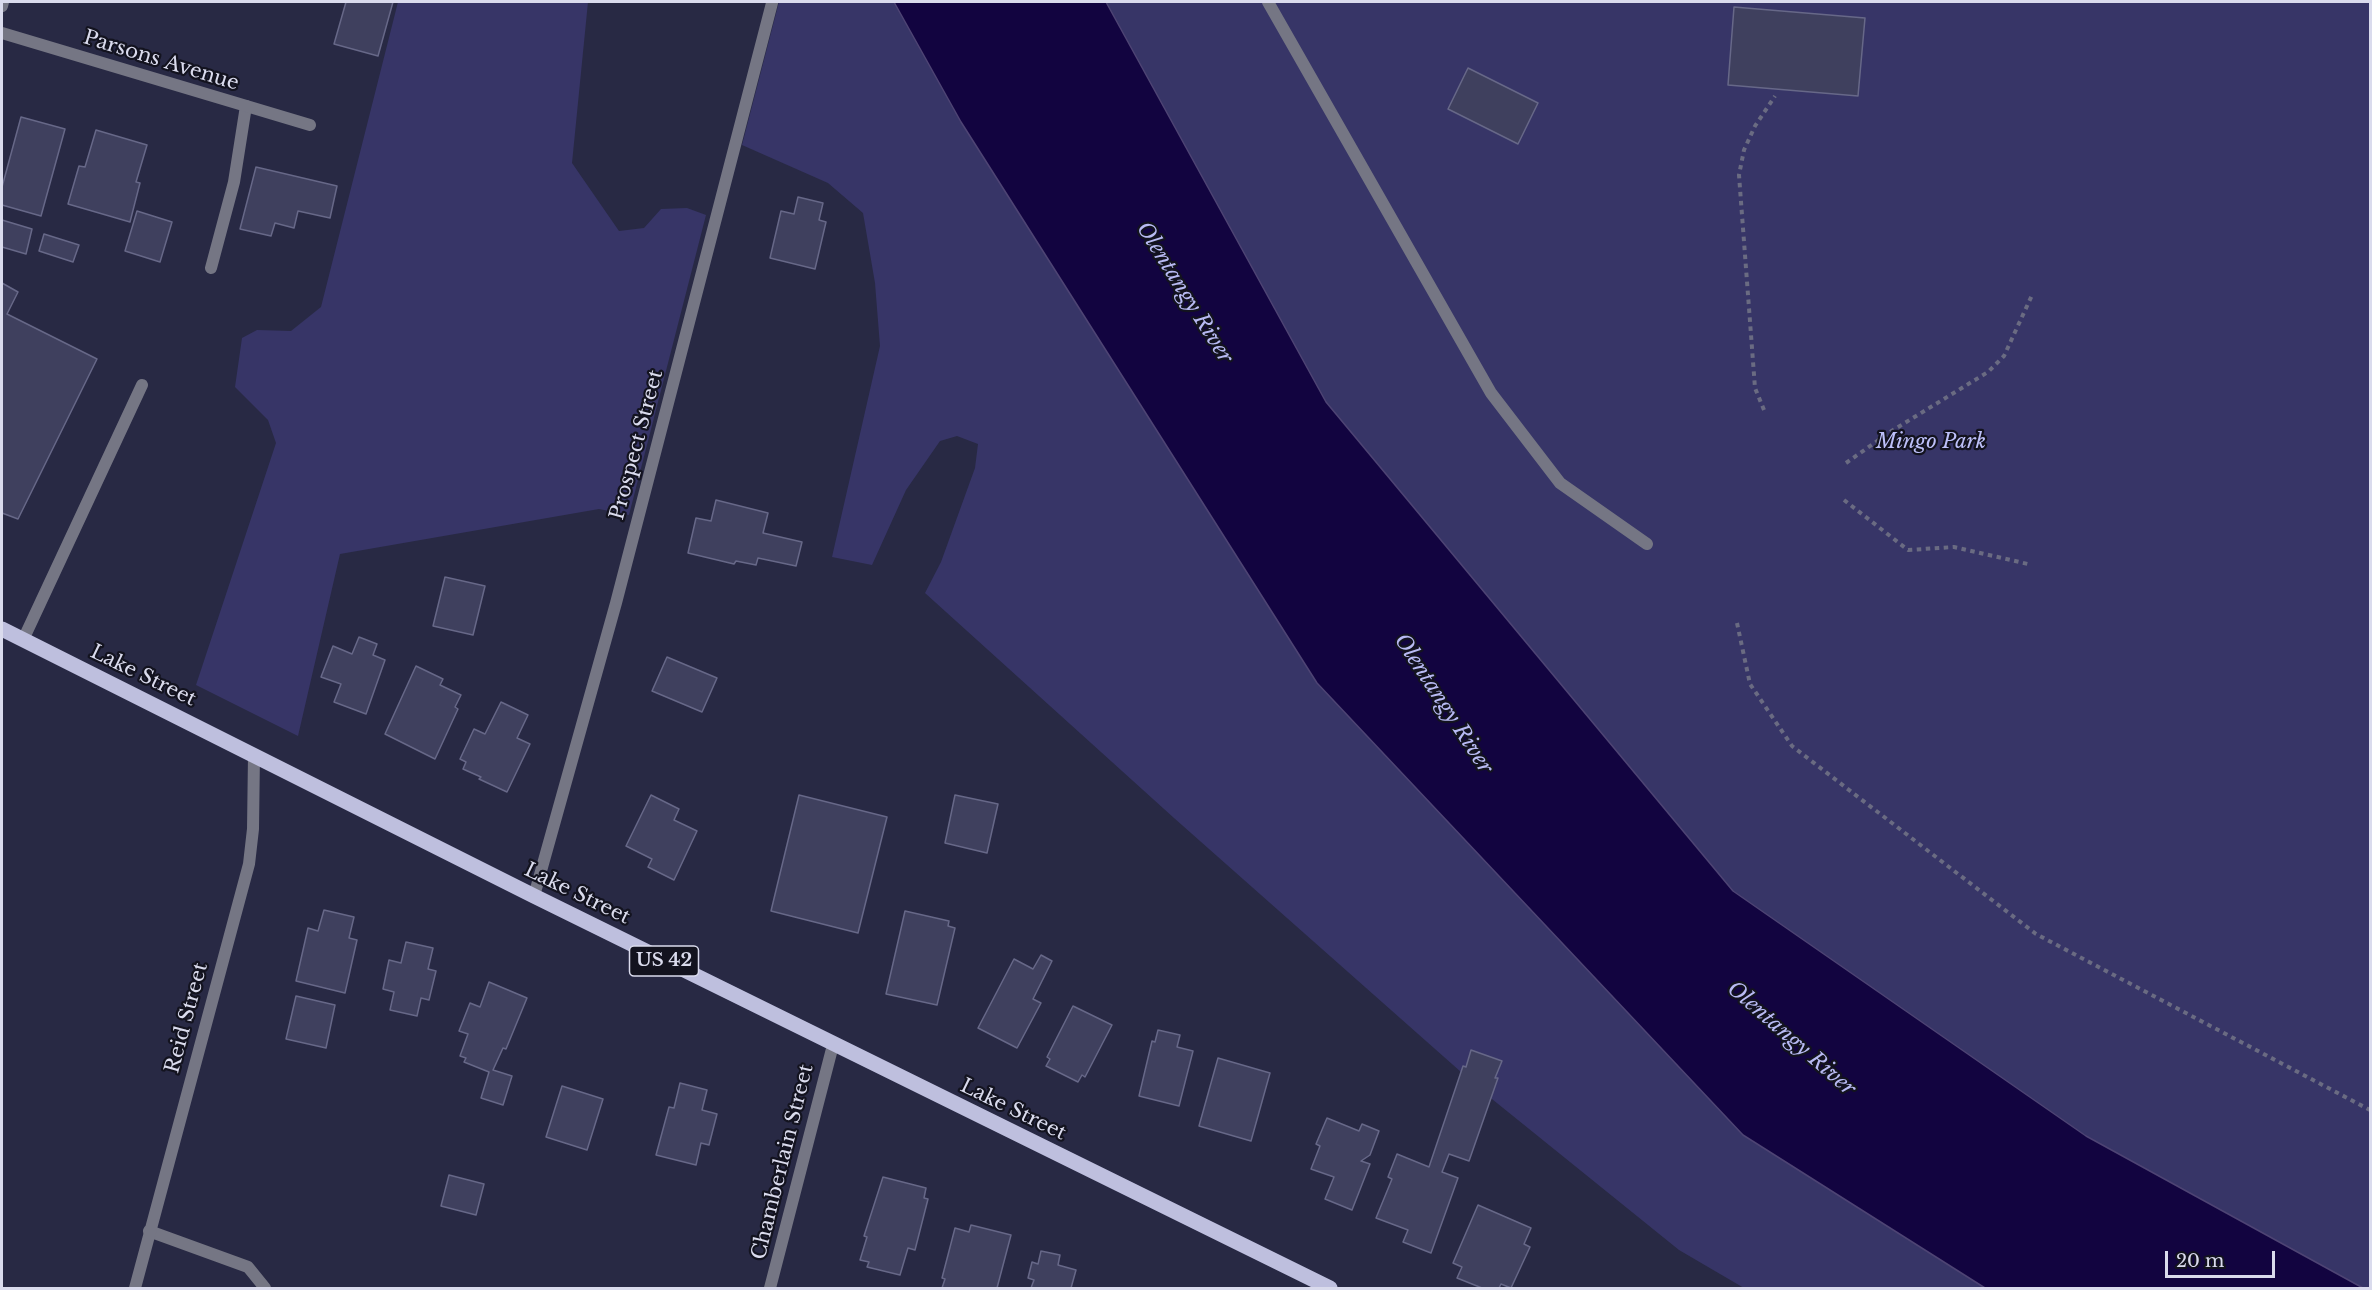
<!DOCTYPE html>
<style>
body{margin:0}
#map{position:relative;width:2372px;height:1290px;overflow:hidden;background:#282944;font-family:"Libre Baskerville",serif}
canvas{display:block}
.frame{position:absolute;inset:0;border:3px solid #dadbed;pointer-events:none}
.scale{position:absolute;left:2165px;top:1251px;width:110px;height:27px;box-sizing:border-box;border:3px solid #dadbed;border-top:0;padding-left:8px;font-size:18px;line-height:21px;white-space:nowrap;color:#dadbed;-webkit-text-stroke:4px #13131f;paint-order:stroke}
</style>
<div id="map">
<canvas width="2372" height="1290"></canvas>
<div class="frame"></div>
<div class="scale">20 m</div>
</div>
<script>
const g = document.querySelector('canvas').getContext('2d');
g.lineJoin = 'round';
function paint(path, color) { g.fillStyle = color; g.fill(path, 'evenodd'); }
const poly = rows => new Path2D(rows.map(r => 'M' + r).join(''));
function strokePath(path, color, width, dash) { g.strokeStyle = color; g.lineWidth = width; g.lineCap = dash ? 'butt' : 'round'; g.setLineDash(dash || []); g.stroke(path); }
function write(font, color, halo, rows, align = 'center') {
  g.font = font + ' "Libre Baskerville",serif'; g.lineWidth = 4.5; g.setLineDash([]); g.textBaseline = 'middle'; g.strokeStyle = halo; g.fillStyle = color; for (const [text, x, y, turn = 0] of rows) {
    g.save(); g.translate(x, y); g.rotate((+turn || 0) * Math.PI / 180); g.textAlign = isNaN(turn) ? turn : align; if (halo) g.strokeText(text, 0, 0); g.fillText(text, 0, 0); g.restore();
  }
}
paint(poly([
 [398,2,588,2,572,163,619,231,644,228,661,209,687,208,706,215,629,515,599,509,340,554,298,736,196,685,276,443,268,420,235,387,242,338,257,330,291,331,321,307],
 [779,2,894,2,961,122,1317,683,1743,1135,1985,1288,1744,1288,1679,1250,1487,1095,1174,818,925,593,941,562,975,468,978,444,957,436,940,441,906,490,872,565,832,557,880,346,875,283,863,213,828,183,742,145],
 [1106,2,2370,2,2370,1288,2363,1288,2086,1136,1733,891,1326,402]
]), '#373567');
const water = poly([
 [894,2,1106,2,1326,402,1733,891,2086,1136,2363,1288,1985,1288,1743,1135,1317,683,961,122,894,2]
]);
paint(water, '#120440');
strokePath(water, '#4e4474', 1.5);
const building = poly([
 [346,2,393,2,378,56,334,44,346,2],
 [1734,7,1865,18,1858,96,1728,85,1734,7],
 [1468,68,1538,103,1518,144,1448,109,1468,68],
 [21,117,65,129,41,216,2,205,2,187,21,117],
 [96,130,147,145,136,182,140,183,130,222,68,204,79,166,85,167,96,130],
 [256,167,337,186,330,218,298,211,294,228,275,223,271,236,240,229,256,167],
 [798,197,823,203,819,220,826,222,815,269,770,258,781,211,794,214,798,197],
 [137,211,172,222,160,262,125,251,137,211],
 [2,220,32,229,26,254,2,247,2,220],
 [44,234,79,245,73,262,39,251,44,234],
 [2,283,18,292,7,314,97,359,18,519,2,513,2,283],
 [716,500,768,513,763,533,802,542,796,566,758,558,756,565,736,561,734,564,688,553,696,518,711,521,716,500],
 [445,577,485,586,473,635,433,626,445,577],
 [359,637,377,644,373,655,385,660,366,714,334,702,341,684,321,677,333,646,352,654,359,637],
 [667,657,717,678,702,712,652,691,667,657],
 [416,666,443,679,440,685,461,695,455,707,458,709,435,759,385,734,416,666],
 [501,702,528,715,517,738,530,744,507,792,479,779,481,777,463,769,466,762,460,759,474,729,485,734,501,702],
 [651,795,679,809,674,820,697,831,674,880,648,867,652,859,626,846,651,795],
 [799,795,887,817,858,933,771,911,799,795],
 [955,795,998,804,987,853,945,843,955,795],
 [324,910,354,917,349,938,357,940,345,993,296,981,308,928,318,931,324,910],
 [905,911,949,921,948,926,955,928,937,1005,886,994,905,911],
 [406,942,433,948,428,969,436,971,429,1000,421,998,417,1016,390,1010,394,992,383,989,389,960,401,963,406,942],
 [1041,955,1052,961,1033,999,1041,1003,1017,1048,978,1028,1014,959,1033,969,1041,955],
 [489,982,527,998,506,1049,503,1048,493,1070,512,1076,503,1105,481,1098,489,1072,464,1062,466,1058,460,1056,468,1034,459,1031,470,1003,480,1007,489,982],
 [296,996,335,1005,326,1048,286,1039,296,996],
 [1073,1006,1112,1025,1085,1077,1082,1075,1078,1082,1046,1066,1050,1059,1047,1057,1073,1006],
 [1158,1030,1180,1035,1177,1047,1193,1051,1179,1106,1139,1096,1152,1041,1155,1042,1158,1030],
 [1471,1050,1502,1061,1495,1078,1498,1078,1469,1161,1449,1154,1442,1172,1458,1178,1431,1253,1403,1242,1408,1230,1376,1218,1392,1179,1388,1177,1397,1154,1429,1167,1463,1066,1466,1067,1471,1050],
 [1218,1058,1270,1073,1251,1141,1199,1126,1218,1058],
 [680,1083,707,1090,702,1110,717,1114,709,1145,701,1143,696,1165,656,1155,669,1107,674,1108,680,1083],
 [562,1086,603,1099,587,1150,546,1137,562,1086],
 [1327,1118,1359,1131,1362,1124,1379,1131,1370,1155,1361,1161,1370,1164,1352,1210,1325,1199,1334,1177,1311,1169,1320,1146,1316,1144,1327,1118],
 [449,1175,484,1184,476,1215,441,1206,449,1175],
 [883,1177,926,1188,924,1198,928,1199,915,1250,908,1248,900,1275,867,1267,869,1262,860,1260,867,1237,864,1236,883,1177],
 [1478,1205,1531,1228,1524,1244,1530,1247,1511,1288,1501,1284,1499,1288,1482,1288,1457,1278,1462,1267,1453,1263,1478,1205],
 [971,1225,1011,1235,997,1288,942,1288,945,1279,942,1278,955,1228,969,1232,971,1225],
 [1041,1251,1060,1255,1058,1265,1076,1270,1071,1288,1031,1288,1034,1280,1028,1278,1032,1262,1038,1264,1041,1251]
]);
paint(building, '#3f405e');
strokePath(building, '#676888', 1.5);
strokePath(poly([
 [1764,410,1755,388,1739,175,1744,150,1755,126,1775,96],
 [1846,463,1890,432,1988,372,2004,356,2033,293],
 [1844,500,1908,550,1954,547,2028,564],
 [1737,623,1750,684,1792,746,2036,934,2370,1110]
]), '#6a6b82', 4, [4.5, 4.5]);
strokePath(poly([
 [1268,2,1491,393,1560,483,1647,544],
 [211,268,234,182,246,106],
 [23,640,142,385],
 [149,1231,248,1267,265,1288]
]), '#757684', 12);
strokePath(poly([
 [2,6,3,2],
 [2,33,310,125],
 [534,896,616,603,772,3],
 [135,1288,249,864,253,829,254,755],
 [770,1288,833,1045]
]), '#757684', 12);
strokePath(poly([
 [2,629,534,896,1330,1288]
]), '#bebfde', 15);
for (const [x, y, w] of [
 [664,961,69]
]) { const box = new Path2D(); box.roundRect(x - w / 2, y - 15, w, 30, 4.5); g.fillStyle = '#13131f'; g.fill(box); strokePath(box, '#dadbed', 1.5); }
write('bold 18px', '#dadbed', null, [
 ["US 42",664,961]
]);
write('20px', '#dadbed', '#13131f', [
 ["Parsons Avenue",161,61,17],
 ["Prospect Street",637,445,-75],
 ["Lake Street",143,676,26],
 ["Lake Street",577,894,26],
 ["Reid Street",187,1018,-75],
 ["Lake Street",1013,1110,26],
 ["Chamberlain Street",783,1162,-76]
]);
write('italic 20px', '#bdc0f9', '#13131f', [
 ["Mingo Park",1931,442]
]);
write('italic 21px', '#b8baf3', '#13131f', [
 ["Olentangy River",1184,293,58],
 ["Olentangy River",1443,704,57],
 ["Olentangy River",1791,1039,41]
]);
</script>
